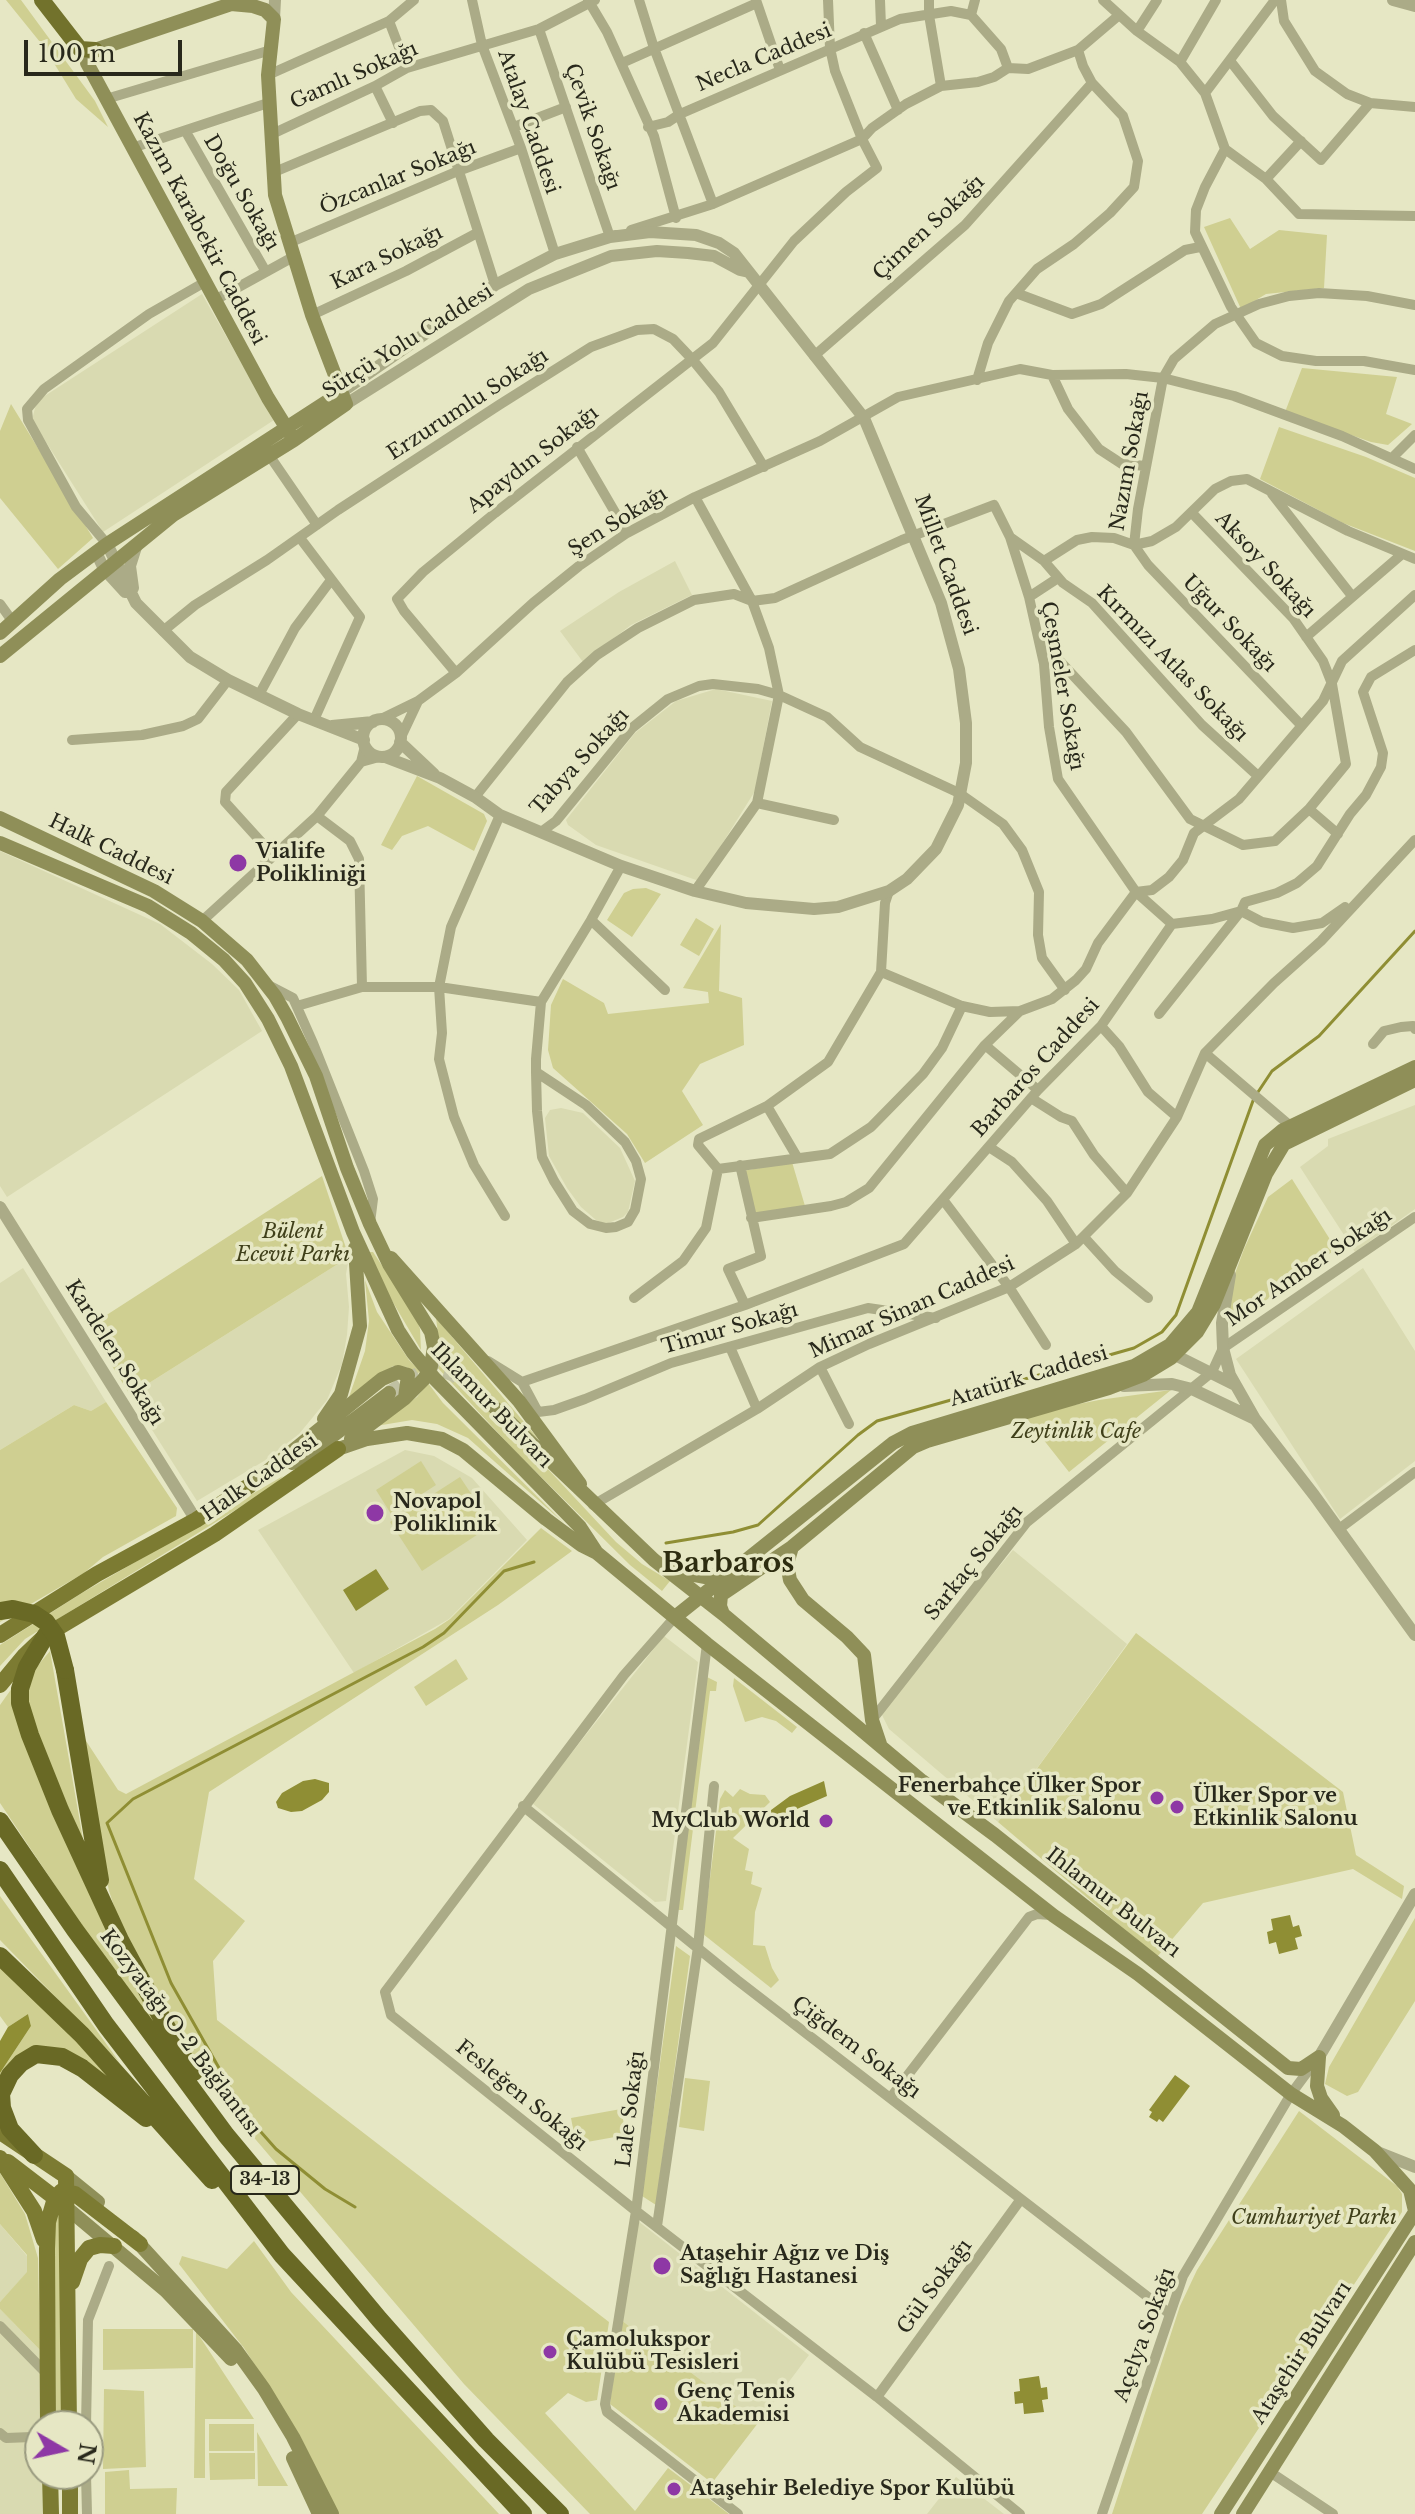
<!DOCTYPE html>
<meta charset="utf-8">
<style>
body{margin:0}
#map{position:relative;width:1415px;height:2514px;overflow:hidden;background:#e6e7c4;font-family:"Libre Baskerville",serif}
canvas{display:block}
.north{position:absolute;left:24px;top:2410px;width:80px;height:80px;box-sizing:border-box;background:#e6e7c4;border:2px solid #9a9b80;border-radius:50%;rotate:99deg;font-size:22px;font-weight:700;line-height:32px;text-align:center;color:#28281b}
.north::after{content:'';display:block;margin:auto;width:28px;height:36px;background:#8e38a5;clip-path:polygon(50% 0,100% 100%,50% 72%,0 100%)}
.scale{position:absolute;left:24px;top:40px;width:158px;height:36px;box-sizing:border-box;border:4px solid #28281b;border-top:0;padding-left:10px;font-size:24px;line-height:28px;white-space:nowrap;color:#28281b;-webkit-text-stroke:6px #e6e7c4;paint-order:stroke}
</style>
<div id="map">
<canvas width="1415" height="2514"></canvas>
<div class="north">N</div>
<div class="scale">100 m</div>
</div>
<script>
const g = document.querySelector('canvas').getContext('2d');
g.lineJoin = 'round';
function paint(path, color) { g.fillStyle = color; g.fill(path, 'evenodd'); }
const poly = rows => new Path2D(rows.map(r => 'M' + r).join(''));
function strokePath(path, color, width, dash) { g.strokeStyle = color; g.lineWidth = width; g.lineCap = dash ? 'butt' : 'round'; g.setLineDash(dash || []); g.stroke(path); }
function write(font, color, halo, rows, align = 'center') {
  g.font = font + ' "Libre Baskerville",serif'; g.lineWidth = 7; g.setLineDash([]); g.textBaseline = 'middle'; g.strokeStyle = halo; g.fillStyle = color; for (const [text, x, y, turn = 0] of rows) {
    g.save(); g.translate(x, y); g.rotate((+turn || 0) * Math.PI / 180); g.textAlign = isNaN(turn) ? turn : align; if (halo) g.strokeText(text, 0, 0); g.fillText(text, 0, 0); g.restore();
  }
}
paint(poly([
 [202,294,274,420,103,532,32,420,35,408,40,399],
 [675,561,692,595,631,625,583,662,560,631,619,592],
 [716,689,772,701,755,791,699,881,596,845,568,825,566,820,635,733,676,701],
 [0,851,160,924,212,964,239,990,262,1031,7,1197,0,1186],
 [1415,1105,1415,1209,1355,1252,1300,1167,1328,1146,1328,1139],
 [561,1108,583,1113,620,1148,635,1181,628,1212,623,1217,606,1224,596,1220,581,1207,567,1188,549,1156,545,1118,550,1110],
 [349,1257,346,1274,349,1307,347,1335,342,1364,327,1400,299,1434,264,1461,197,1501,130,1395],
 [23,1268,106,1402,91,1411,74,1405,0,1450,0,1283],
 [1363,1268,1415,1351,1415,1461,1340,1519,1236,1359],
 [405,1450,434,1456,472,1478,527,1540,449,1619,354,1673,258,1530],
 [1013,1550,1127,1644,998,1822,889,1729,882,1715,885,1703],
 [664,1636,698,1662,666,1901,655,1902,532,1803],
 [638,2221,809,2355,758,2423,621,2320],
 [0,2224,27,2256,27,2273,0,2302],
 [0,2309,40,2350,40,2474,50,2474,51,2514,0,2514],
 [956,2477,1004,2514,927,2514]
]), '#d9dab1');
paint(poly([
 [6,0,21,0,95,101,108,127,76,99,44,47],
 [1230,218,1250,249,1279,230,1327,235,1324,288,1266,294,1241,309,1204,227],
 [1302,368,1397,377,1386,414,1412,424,1388,445,1371,442,1285,412],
 [11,404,93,538,58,569,0,498,0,431],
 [1279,427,1366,457,1415,478,1415,551,1343,523,1260,479],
 [417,776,484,814,487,821,474,851,428,826,402,836,392,850,381,845],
 [646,888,661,894,632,937,607,920,624,893,633,889],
 [696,918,714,929,699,956,680,945],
 [721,924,719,991,742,998,744,1045,700,1064,682,1091,703,1125,645,1163,627,1134,553,1068,548,1050,551,1005,563,979,604,1003,608,1014,709,1003,708,992,683,988],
 [792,1162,805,1206,752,1215,743,1171],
 [322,1176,349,1257,130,1395,88,1327],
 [1292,1179,1336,1249,1235,1323,1228,1321,1233,1279,1244,1249,1268,1197],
 [369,1252,373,1252,415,1315,420,1329,421,1350,391,1299],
 [365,1280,377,1312,409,1360,420,1371,412,1381,412,1373,407,1367,393,1366,349,1397,365,1351,369,1321],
 [436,1318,540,1441,479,1385,471,1395,546,1467,616,1542,642,1564,670,1581,662,1591,630,1565,514,1450,436,1366,440,1350],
 [428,1383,443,1403,564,1523,468,1438,437,1424,412,1420,376,1426,417,1397],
 [1171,1390,1069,1472,1024,1415,1099,1400],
 [106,1402,177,1508,176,1516,103,1557,84,1573,0,1622,0,1450,74,1405,91,1411],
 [421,1461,436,1485,391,1514,376,1490],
 [283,1476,273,1487,25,1639,0,1666,0,1645,82,1593],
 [460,1477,492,1525,422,1571,390,1522],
 [541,1528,572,1551,498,1605,209,1792,194,1879,245,1921,213,1961,217,2020,609,2322,597,2400,586,2402,568,2393,545,2413,635,2511,668,2468,729,2514,590,2514,464,2384,239,2120,188,2049,126,1942,109,1891,77,1727,118,1790,126,1794,435,1629,450,1619],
 [1136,1633,1343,1792,1356,1855,1404,1886,1402,1899,1353,1869,1203,1903,1157,1957,998,1822],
 [50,1651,84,1845,81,1846,26,1702,34,1670],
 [456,1659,468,1679,426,1706,414,1687],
 [707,1677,717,1682,716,1691,710,1691,683,1910,678,1910],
 [734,1678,797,1727,792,1733,776,1721,762,1717,745,1722,733,1686],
 [17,1681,14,1701,158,2027,129,1996,0,1803,0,1705],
 [740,1789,750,1794,765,1795,770,1802,733,1838,749,1849,745,1870,753,1872,751,1884,762,1888,755,1912,753,1945,765,1946,772,1968,779,1980,771,1988,703,1934,720,1799,725,1790,733,1797],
 [0,1896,120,2063,0,1940],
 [1415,1918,1415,2001,1358,2092,1347,2096,1325,2084,1329,2067],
 [676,1946,690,1956,656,2205,642,2196],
 [0,1961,123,2088,36,2048,0,2091,0,2073,31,2026,28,2014,8,2027,0,2016],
 [685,2078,710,2081,704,2131,679,2127],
 [621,2109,626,2135,576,2144,571,2118],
 [1299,2111,1397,2186,1402,2194,1402,2212,1202,2514,1112,2514,1180,2306,1197,2270],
 [0,2173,25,2214,38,2258,40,2350,0,2309,0,2302,27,2272,27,2255,0,2224],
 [54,2212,62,2216,62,2426,56,2426],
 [254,2241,291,2292,499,2514,338,2514,299,2434,244,2348,179,2264,182,2256,227,2269],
 [621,2320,758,2423,712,2483,610,2404],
 [103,2329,193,2329,193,2368,103,2370],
 [196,2331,254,2419,205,2419,205,2478,194,2478],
 [104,2389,144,2391,146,2467,103,2469],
 [209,2424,254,2424,254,2451,209,2451],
 [257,2432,288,2486,258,2486],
 [209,2453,255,2453,255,2479,210,2480],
 [129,2470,130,2489,177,2488,176,2514,105,2514,105,2472]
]), '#cfcf91');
paint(poly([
 [376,1569,389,1589,356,1611,343,1590],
 [315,1779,329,1783,329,1792,322,1800,302,1811,291,1812,278,1808,276,1802,282,1793,303,1781],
 [824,1781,827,1796,797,1809,778,1825,767,1813,790,1796],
 [1290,1915,1293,1927,1299,1925,1302,1936,1295,1938,1298,1949,1279,1954,1276,1942,1269,1944,1267,1932,1273,1930,1271,1919],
 [28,2014,31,2026,0,2073,0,2041,8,2027],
 [1175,2075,1190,2086,1163,2122,1159,2119,1157,2122,1149,2117,1152,2112,1149,2110],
 [1039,2376,1041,2388,1047,2387,1048,2399,1042,2400,1044,2412,1024,2414,1023,2403,1015,2404,1014,2392,1020,2391,1019,2379]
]), '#8f8e34');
strokePath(poly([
 [666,1543,733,1532,758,1525,858,1435,877,1421,1134,1348,1162,1332,1176,1315,1254,1098,1272,1071,1319,1036,1415,931],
 [355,2207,325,2189,276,2149,245,2114,171,1983,107,1823,133,1799,423,1647,444,1633,504,1571,534,1562]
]), '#8f8e34', 3);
strokePath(poly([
 [389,1393,423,1371,436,1368,454,1375,475,1389]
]), '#c0c1a2', 14, [14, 7]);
strokePath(poly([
 [472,0,482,45,521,148,555,254],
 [588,0,607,32,654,136,676,218],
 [639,0,654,48,713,204],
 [756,0,780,70],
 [880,0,881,26],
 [929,0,929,15,941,86],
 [1103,0,1137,31,1180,62,1205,93,1225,149,1266,179,1299,214,1415,216],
 [1281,0,1284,21,1315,71,1347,94,1370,103,1415,107],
 [971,15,975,0],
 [389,21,407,68],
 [539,29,610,237,616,235],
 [1137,31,1157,0],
 [864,33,898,110],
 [1180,62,1216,0],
 [1231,62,1273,116,1321,160,1370,103],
 [622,63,757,3],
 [268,75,389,21,414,0],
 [375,86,393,123],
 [1205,93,1275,0],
 [106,99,271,50],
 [514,127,566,107],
 [648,127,668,122,680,114,900,19,951,11,971,15,1001,49,1008,68],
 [186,132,266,272],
 [270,135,375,86,407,68,539,29,595,0],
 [132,148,268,103],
 [1225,149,1205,187,1196,210,1195,232,1231,307,1256,343,1282,356,1316,361,1364,361,1415,370],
 [272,173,420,111,431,110,443,121,495,285],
 [1266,179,1301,141],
 [631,230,713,204,862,139,872,128,906,104,941,86,978,82,994,77,1008,68,1028,69,1078,50,1118,16],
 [289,243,458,171,521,148],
 [1016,293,1072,314,1101,304,1185,250,1200,247],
 [215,300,293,257],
 [312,315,406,271,477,233],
 [814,356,965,225,1092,83],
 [1052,375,1068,409,1099,449,1122,464,1146,466],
 [977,380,988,343,1009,301,1037,269,1074,244,1110,213,1134,187,1138,161,1123,116,1092,83,1083,66,1078,50],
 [577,447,627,533],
 [269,455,317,525],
 [1392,458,1415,435],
 [1272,494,1352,596],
 [1010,537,1044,561,1063,583,1092,603,1202,725,1258,776],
 [300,538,360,617,314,720],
 [107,544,76,507,28,420,27,409,44,389,149,314,205,282],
 [1044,561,1077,540,1092,537,1114,538,1134,545,1152,541,1176,527,1215,489,1231,481,1247,479,1348,531,1415,559],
 [1029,597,1058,578],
 [0,604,13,622],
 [163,631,195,605,267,560,338,510,499,405,591,347,637,330,654,329,673,339,692,359,719,392,764,467],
 [1306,637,1401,555],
 [1041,641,1126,732,1190,819,1243,845,1275,841,1309,809,1346,764,1332,684,1323,661,1293,618,1192,513],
 [456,673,404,611,397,599,423,572,495,513,713,343,794,241,846,192,877,168,862,139,835,71,830,48,828,0],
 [259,695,295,628,331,580],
 [379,720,418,701,456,673,533,603,579,566,627,533,695,497,820,441,898,397,1020,369,1052,375,1126,374,1163,378,1234,396,1342,436,1415,469],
 [1301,725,1148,565,1134,545,1138,509,1163,378,1174,359,1215,324,1259,304,1289,296,1319,293,1367,296,1415,305],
 [401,737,418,701],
 [72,740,142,735,183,726,198,719,228,680],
 [361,762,379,757],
 [475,797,567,682,597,655,638,628,694,600,734,594,752,601,775,598,902,540,994,505,1010,537,1029,597,1044,664,1049,727,1058,779,1136,892,1172,924],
 [757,803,834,820],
 [1309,809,1338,834],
 [500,815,451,927,439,987,442,1033,439,1059,454,1117,474,1165,505,1216],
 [317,816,350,841,359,859,362,987],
 [541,832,556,821,632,728,668,699,699,686,713,684,758,689,779,695,827,717,860,747,959,793,1003,824,1022,850,1039,892,1038,935,1042,958,1065,990],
 [273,855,225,802,226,792,298,714],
 [695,891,757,803,779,695,769,648,752,601,695,497],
 [1241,911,1262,922,1293,928,1322,923,1345,907],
 [591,920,665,990],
 [202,921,317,816,361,762,365,746],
 [881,972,962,1006,990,1012,1020,1011],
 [268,985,293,998,313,1043,364,1171,373,1199,370,1223],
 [297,1006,362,987,439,987,541,1002],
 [1159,1014,1241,911,1245,902,1277,893,1297,883,1317,866,1350,814,1366,795,1381,767,1383,753,1363,692,1371,677,1415,650],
 [1101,1026,1119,1046,1148,1092,1177,1117],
 [1373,1044,1384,1031,1401,1027,1413,1026,1415,1029],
 [985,1045,1038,1090],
 [1205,1053,1294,1129],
 [536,1072,586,1105,625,1142,636,1161,641,1179,635,1210,628,1222,616,1227,606,1228,590,1224,573,1211,554,1181,542,1157,537,1111,536,1072,536,1059,541,1002,591,920,621,866],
 [1031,1098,1061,1117,1072,1121,1094,1155,1127,1193],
 [989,1147,1012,1162,1047,1201,1076,1244],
 [797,1157,767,1106,828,1062,881,972,885,903,889,891],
 [740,1165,761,1256,728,1269,745,1305],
 [718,1169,698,1145,699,1139,767,1106],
 [944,1201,1009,1287,1046,1345],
 [751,1218,831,1206,846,1202,869,1188,985,1045,1020,1011,1052,999,1076,980,1086,969,1098,943,1136,892,1152,890,1169,877,1183,860,1194,833,1239,799,1323,701,1342,661,1415,595],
 [1084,1237,1115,1271,1148,1298],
 [634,1298,683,1261,706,1228,718,1169,830,1154,871,1127,923,1074,942,1048,962,1006],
 [730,1347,757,1409],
 [488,1361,522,1382,538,1412,534,1416],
 [820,1367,849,1424],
 [522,1382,745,1305,904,1244,1038,1090,1101,1026,1172,924,1212,919,1241,911],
 [538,1412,554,1410,585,1399,671,1363,868,1308,936,1318],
 [593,1505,757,1409,820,1367,869,1344,1009,1287,1076,1244,1127,1193,1177,1117,1205,1053,1274,983,1321,941,1415,840],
 [1339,1529,1415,1472],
 [675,1617,624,1675,385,1992,391,2015,636,2211,877,2397,1020,2514],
 [707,1644,636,2211,605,2404,607,2412,738,2514],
 [872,1720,1027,1522,1212,1372,1223,1348,1415,1217],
 [523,1806,737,1980,1170,2314],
 [891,2097,1029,1917,1037,1914,1051,1915],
 [657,2226,698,1947,714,1786],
 [0,2326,48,2375],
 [877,2397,1021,2199],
 [86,2426,88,2320,109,2266],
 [0,2433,6,2438,32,2437],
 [1270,2472,1333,2514],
 [86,2474,87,2514],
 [1102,2514,1183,2276,1291,2094,1314,2063]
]), '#abab87', 10);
strokePath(poly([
 [1393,0,1415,6],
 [274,19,275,0],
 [340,393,495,285,555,254,610,237,650,232,696,235,719,243,734,253,864,418,941,603,959,669,966,723,966,763,958,805,936,849,907,879,889,891,838,907,814,909,746,903,695,891,621,866,500,815,475,797,440,778,385,757],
 [346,404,529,289,611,256,657,251,688,253,714,256,740,270,749,272],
 [107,544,136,603,190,657,228,680,298,714,364,740],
 [96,552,104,569,125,592],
 [133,588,130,566,137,544],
 '363 738a19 19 0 1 1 38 0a19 19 0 1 1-38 0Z',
 [332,726,373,722],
 [400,742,434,774],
 [0,1207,196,1520],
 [1230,1275,1222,1323,1223,1348,1230,1375,1255,1419,1314,1495,1415,1635],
 [1167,1351,1235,1385],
 [1124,1386,1172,1384,1192,1389,1255,1419],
 [1319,2057,1415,1894],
 [1375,2151,1415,2167]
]), '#abab87', 12);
strokePath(poly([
 [0,633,60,579,107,544,340,393],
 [0,656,173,515,294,440,346,404,312,315,275,195,268,75,274,19,265,10,253,6,231,4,95,50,88,55,87,63,268,398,294,440],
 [0,818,154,891,202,921,247,960,275,996,287,1017,316,1076,347,1168,370,1224,389,1264,431,1332,434,1347,431,1366,424,1379,404,1399,351,1439],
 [0,843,148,906,191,933,224,960,245,983,268,1019,291,1066,353,1232,398,1330,413,1353,435,1379,580,1527,597,1553],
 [391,1258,519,1401,580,1484],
 [475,1389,654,1560,723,1614,922,1781,995,1835,1288,2068,1301,2069,1319,2057],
 [324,1419,341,1394,360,1326,355,1248],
 [338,1449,367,1439,407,1433,442,1439,463,1450,546,1519,581,1545,597,1553,707,1644,1054,1916,1138,1974,1291,2094,1343,2126,1375,2151,1410,2190,1415,2211],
 [292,1463,326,1441,389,1393],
 [249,1486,382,1379,398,1372,408,1375,405,1398],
 [792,1547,787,1564,790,1580,803,1600,847,1637,864,1655,872,1720,880,1744],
 [668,1570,704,1577,731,1573],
 [723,1614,720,1606,721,1595,792,1547,913,1447,927,1441,1109,1388,1143,1375,1171,1358,1197,1332,1214,1304,1266,1174,1284,1144,1415,1080],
 [675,1617,893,1443,912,1433,1134,1366,1170,1345,1198,1312,1265,1145,1283,1130,1415,1067],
 [1319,2057,1317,2086,1321,2098,1333,2115],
 [66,2176,98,2202],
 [61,2203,166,2291,231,2359],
 [133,2237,236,2350,264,2389,293,2437,332,2514],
 [293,2458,319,2514],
 [1221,2514,1415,2212],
 [1243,2514,1415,2242]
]), '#8f8f58', 14);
strokePath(poly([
 [0,1635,97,1574,196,1520,249,1486],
 [0,1685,24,1656,46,1635,215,1534,338,1449],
 [0,2132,66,2176,69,2426],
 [0,2158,34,2211,44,2240],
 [8,2162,55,2198],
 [72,2282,80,2259,89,2248,100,2245,114,2246],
 [48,2426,47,2249,48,2222,55,2198,62,2191,75,2194,140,2244],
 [50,2474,51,2514],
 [70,2474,70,2514]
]), '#7c7b32', 16);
strokePath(poly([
 [42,0,80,49,95,50]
]), '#72722c', 16);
strokePath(poly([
 [46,1635,27,1667,20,1689,20,1703,30,1735,60,1810,120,1940,181,2054,194,2072],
 [65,1670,100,1880],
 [0,1821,75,1930,226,2135,379,2319,486,2440,560,2514],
 [0,1870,106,2025,282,2255,523,2514],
 [0,1956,82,2035,212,2180],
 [34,2155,10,2129,2,2108,1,2094,10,2075,21,2063,36,2054,62,2057,82,2068,146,2118]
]), '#696925', 18);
strokePath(poly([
 [0,1611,13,1609,34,1614,46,1622,56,1636,65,1670]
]), '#696925', 18);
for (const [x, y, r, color] of [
 [238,863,10,"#8e38a5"],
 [375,1513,10,"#8e38a5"],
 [1157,1798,8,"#8e38a5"],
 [1177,1807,8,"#8e38a5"],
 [826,1821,8,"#8e38a5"],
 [662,2266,10,"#8e38a5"],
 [550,2352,8,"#8e38a5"],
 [661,2404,8,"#8e38a5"],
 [674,2489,8,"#8e38a5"]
]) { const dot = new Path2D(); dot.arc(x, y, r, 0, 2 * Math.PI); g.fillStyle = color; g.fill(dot); strokePath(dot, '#e6e7c4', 3); }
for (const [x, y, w] of [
 [265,2180,68]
]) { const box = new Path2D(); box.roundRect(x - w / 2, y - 14, w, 28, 6); g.fillStyle = '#e6e7c4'; g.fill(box); strokePath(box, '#28281b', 2); }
write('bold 18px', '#28281b', null, [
 ["34-13",265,2180]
]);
write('20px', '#28281b', '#e6e7c4', [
 ["Necla Caddesi",764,58,-23],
 ["Gamlı Sokağı",354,76,-24],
 ["Atalay Caddesi",528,122,71],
 ["Çevik Sokağı",592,127,71],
 ["Özcanlar Sokağı",398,178,-22],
 ["Doğu Sokağı",241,193,60],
 ["Çimen Sokağı",929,228,-43],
 ["Kazım Karabekir Caddesi",199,229,62],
 ["Kara Sokağı",387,258,-26],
 ["Sütçü Yolu Caddesi",408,342,-32],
 ["Erzurumlu Sokağı",468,405,-33],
 ["Apaydın Sokağı",533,460,-38],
 ["Nazım Sokağı",1130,461,-80],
 ["Şen Sokağı",618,522,-32],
 ["Millet Caddesi",945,565,70],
 ["Aksoy Sokağı",1265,565,47],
 ["Uğur Sokağı",1229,624,46],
 ["Kırmızı Atlas Sokağı",1172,664,46],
 ["Çeşmeler Sokağı",1062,686,80],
 ["Tabya Sokağı",580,762,-48],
 ["Halk Caddesi",111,850,26],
 ["Barbaros Caddesi",1036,1068,-48],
 ["Mor Amber Sokağı",1309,1268,-34],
 ["Mimar Sinan Caddesi",912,1308,-24],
 ["Timur Sokağı",730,1329,-16],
 ["Kardelen Sokağı",114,1353,58],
 ["Atatürk Caddesi",1029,1377,-17],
 ["Ihlamur Bulvarı",491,1406,46],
 ["Halk Caddesi",260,1478,-35],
 ["Sarkaç Sokağı",974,1563,-51],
 ["Ihlamur Bulvarı",1113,1903,38],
 ["Kozyatağı O-2 Bağlantısı",180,2033,53],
 ["Çiğdem Sokağı",856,2048,37],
 ["Fesleğen Sokağı",521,2096,39],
 ["Lale Sokağı",631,2109,-83],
 ["Gül Sokağı",935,2287,-54],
 ["Açelya Sokağı",1145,2335,-70],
 ["Ataşehir Bulvarı",1302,2353,-57]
]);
write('bold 20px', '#28281b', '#e6e7c4', [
 ["Vialife",256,852],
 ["Polikliniği",256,875],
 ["Novapol",393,1502],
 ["Poliklinik",393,1525],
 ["Fenerbahçe Ülker Spor",1141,1786,"right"],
 ["ve Etkinlik Salonu",1141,1809,"right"],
 ["Ülker Spor ve",1193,1796],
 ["Etkinlik Salonu",1193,1819],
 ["MyClub World",810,1821,"right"],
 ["Ataşehir Ağız ve Diş",680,2254],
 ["Sağlığı Hastanesi",680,2277],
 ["Çamolukspor",566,2340],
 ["Kulübü Tesisleri",566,2363],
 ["Genç Tenis",677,2392],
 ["Akademisi",677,2415],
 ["Ataşehir Belediye Spor Kulübü",690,2489]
], 'left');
write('italic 20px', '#40401a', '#e6e7c4', [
 ["Bülent",293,1232],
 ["Ecevit Parkı",293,1255],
 ["Zeytinlik Cafe",1076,1432],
 ["Cumhuriyet Parkı",1314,2218]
]);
write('bold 28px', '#2d2c10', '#e6e7c4', [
 ["Barbaros",728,1564]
]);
</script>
